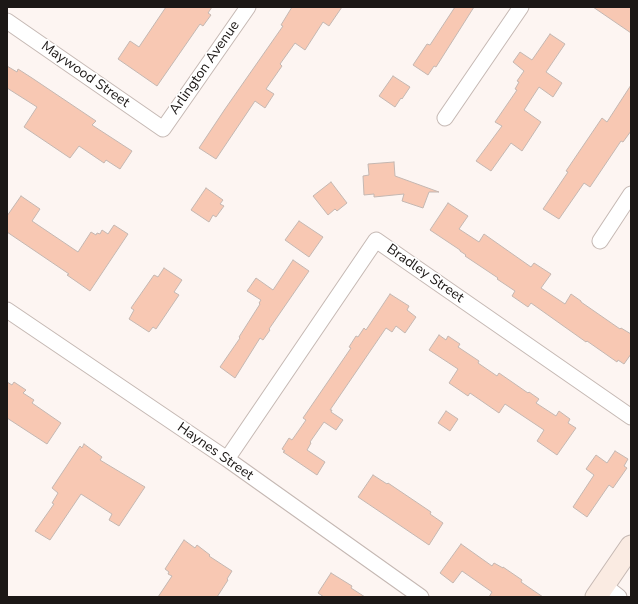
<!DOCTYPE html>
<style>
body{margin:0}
#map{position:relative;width:638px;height:604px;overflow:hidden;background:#fdf5f2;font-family:"Nunito Sans",sans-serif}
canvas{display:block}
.frame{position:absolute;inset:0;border:8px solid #1c1816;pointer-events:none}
</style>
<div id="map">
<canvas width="638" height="604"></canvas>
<div class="frame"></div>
</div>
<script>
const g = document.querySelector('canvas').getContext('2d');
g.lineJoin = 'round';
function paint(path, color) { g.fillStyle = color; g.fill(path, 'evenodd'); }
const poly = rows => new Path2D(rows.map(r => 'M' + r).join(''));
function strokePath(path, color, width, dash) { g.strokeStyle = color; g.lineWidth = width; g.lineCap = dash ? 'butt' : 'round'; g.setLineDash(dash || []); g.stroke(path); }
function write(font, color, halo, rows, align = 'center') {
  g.font = font + ' "Nunito Sans",sans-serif'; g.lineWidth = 3.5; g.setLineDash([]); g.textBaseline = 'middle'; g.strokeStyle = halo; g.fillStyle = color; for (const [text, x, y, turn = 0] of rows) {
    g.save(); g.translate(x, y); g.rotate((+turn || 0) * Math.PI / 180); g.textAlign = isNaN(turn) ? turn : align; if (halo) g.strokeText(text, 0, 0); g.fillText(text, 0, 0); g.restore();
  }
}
const building = poly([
 [166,7,212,7,208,13,211,15,203,26,200,24,157,86,118,59,130,41,139,47,166,7],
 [292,7,342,7,329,26,323,22,305,50,295,43,280,64,282,66,266,89,274,94,265,108,255,101,216,159,199,148,225,109,283,26,281,25,292,7],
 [455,7,474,7,436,67,434,66,428,75,413,65,427,44,430,45,455,7],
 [593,7,631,7,631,33,593,7],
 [550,34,565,44,546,72,562,83,553,97,539,87,524,110,541,122,522,151,511,143,491,171,476,161,502,126,495,122,517,90,515,89,519,82,517,81,524,71,513,62,520,52,532,60,550,34],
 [7,66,17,72,18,69,32,78,96,121,92,125,132,151,120,169,106,160,104,163,79,146,70,158,24,127,37,107,7,88,7,66],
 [393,76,410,87,402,99,401,98,395,107,379,96,393,76],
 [631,85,631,131,623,142,621,141,590,187,584,183,559,219,543,209,568,172,566,171,602,118,607,122,631,85],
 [394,162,395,176,439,192,429,192,423,208,402,201,404,194,374,197,374,194,364,195,363,176,369,175,368,164,394,162],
 [331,182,347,203,337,211,335,209,328,215,313,196,331,182],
 [206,188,223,200,220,204,224,206,216,217,213,215,209,222,191,210,206,188],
 [21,196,40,209,32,221,78,252,91,232,96,235,97,233,100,234,102,230,108,234,114,225,128,234,90,291,67,275,69,274,7,232,7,216,21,196],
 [448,203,468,216,459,229,479,242,484,234,531,267,534,263,551,274,541,288,565,304,571,294,581,301,581,302,620,329,621,328,631,334,631,354,624,364,618,360,617,362,587,341,586,342,531,303,528,307,512,296,515,291,497,279,498,278,465,256,466,255,460,251,460,250,430,230,448,203],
 [299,221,323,237,309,257,285,240,299,221],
 [293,260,309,271,269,329,270,330,263,340,260,338,235,378,220,367,240,338,239,337,260,304,259,303,261,300,247,291,256,278,273,290,293,260],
 [164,268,182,280,174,292,179,295,156,329,153,327,149,332,129,319,134,310,131,308,154,275,158,277,164,268],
 [390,294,409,306,407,310,416,317,405,333,396,326,392,332,386,328,330,410,332,410,331,412,343,420,336,430,324,422,310,442,311,443,307,450,325,462,317,475,283,452,285,451,282,449,289,438,292,440,306,420,303,418,351,348,349,347,356,336,358,337,364,328,366,330,390,294],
 [439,335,446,340,448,336,460,344,458,347,479,361,478,363,497,376,499,373,528,393,529,392,539,399,536,403,556,416,559,411,570,419,568,423,576,428,557,455,537,441,544,430,505,404,499,413,470,393,468,396,449,383,458,369,429,350,439,335],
 [7,382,12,385,14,382,26,390,23,393,34,400,32,403,61,423,47,444,7,418,7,382],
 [446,411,458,419,450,431,438,423,446,411],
 [84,444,102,457,100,460,145,487,119,526,109,520,112,514,81,494,50,540,35,531,54,504,52,503,58,493,52,488,80,446,82,448,84,444],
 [615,451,628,459,624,466,627,468,613,488,609,485,587,517,573,507,594,475,586,469,596,455,607,463,615,451],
 [373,475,387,484,388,483,431,512,430,514,443,523,429,545,358,497,373,475],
 [184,540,195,548,197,545,210,555,209,556,232,571,227,579,228,580,217,597,158,597,172,576,168,574,169,572,165,569,184,540],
 [461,544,492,566,494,563,503,568,503,567,522,580,521,582,543,597,489,597,492,592,462,571,453,583,440,573,461,544],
 [331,573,352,586,351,588,365,597,324,597,318,593,331,573]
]);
paint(building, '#f8c8b3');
strokePath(building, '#c4b7b1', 1);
const street = poly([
 [7,21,163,129,248,7],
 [445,118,521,7],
 [600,241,631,194],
 [7,310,227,459,421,597],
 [227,459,376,240,631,417],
 [605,586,619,597]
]);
const secondary = poly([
 [596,597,631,546]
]);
strokePath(street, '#c5b8b3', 17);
strokePath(secondary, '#c5b8b3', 23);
strokePath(street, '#fff', 15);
strokePath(secondary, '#faebe2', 21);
write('14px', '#1c1816', '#fff', [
 ["Arlington Avenue",205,68,-55],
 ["Maywood Street",85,75,35],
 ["Bradley Street",425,274,35],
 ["Haynes Street",215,452,35]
]);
</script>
